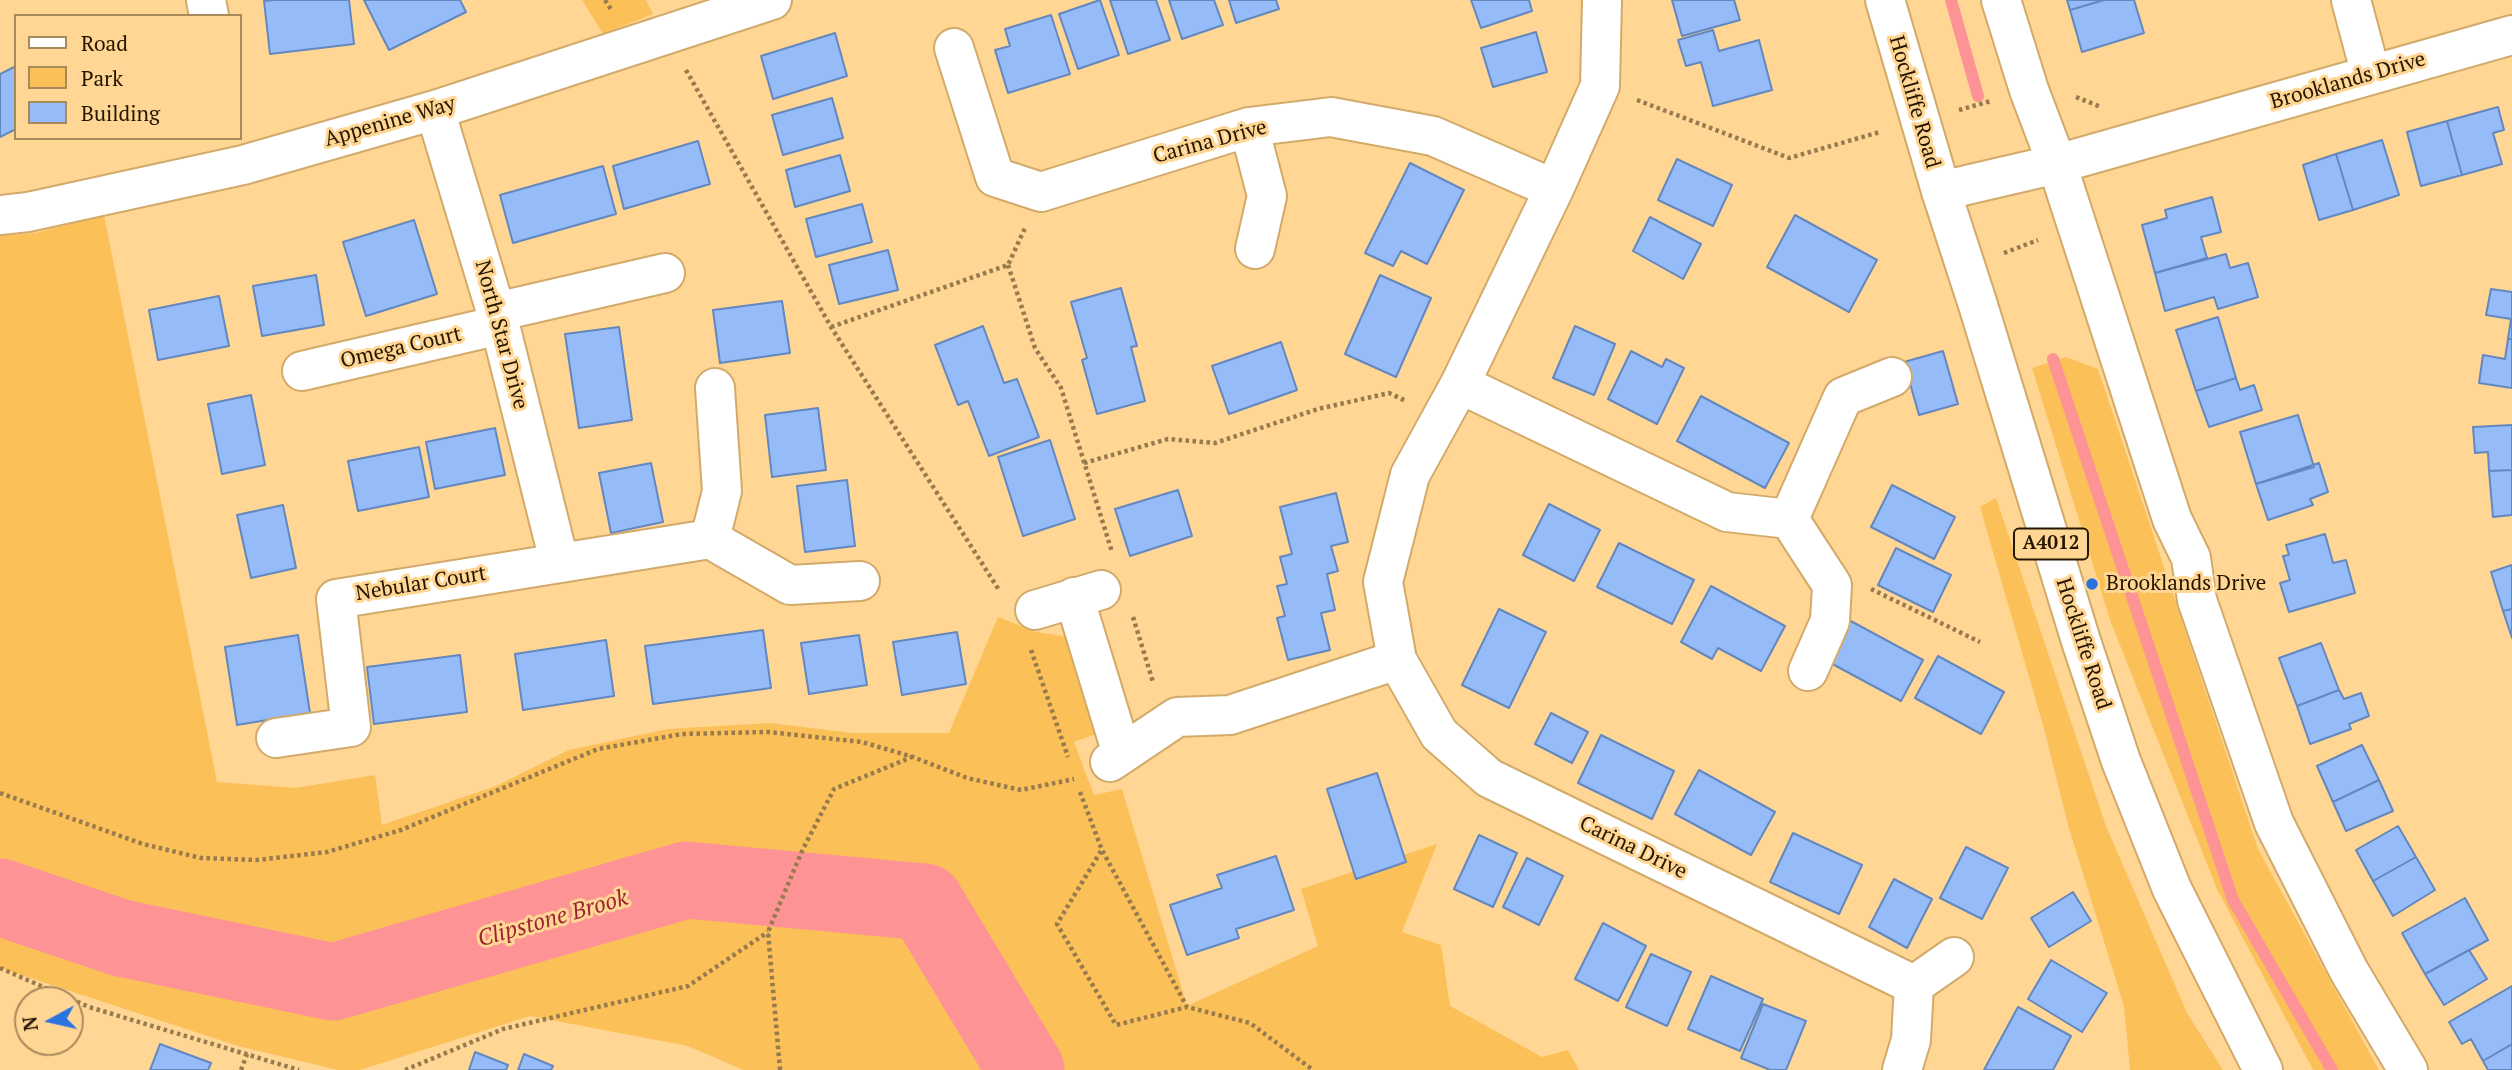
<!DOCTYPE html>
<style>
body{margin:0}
#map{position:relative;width:2512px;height:1070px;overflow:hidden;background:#ffd694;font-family:"PT Serif",serif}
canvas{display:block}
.legend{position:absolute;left:14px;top:14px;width:228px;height:126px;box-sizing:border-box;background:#ffd694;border:2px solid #a88959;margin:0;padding:9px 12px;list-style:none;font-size:21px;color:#251600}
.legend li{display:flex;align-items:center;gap:14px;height:35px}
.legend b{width:35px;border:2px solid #a88959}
.north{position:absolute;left:14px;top:986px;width:70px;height:70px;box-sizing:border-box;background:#ffd694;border:2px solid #a88959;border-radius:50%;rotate:262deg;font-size:19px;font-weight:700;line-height:28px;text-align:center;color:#251600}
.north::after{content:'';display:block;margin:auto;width:24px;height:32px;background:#2b73df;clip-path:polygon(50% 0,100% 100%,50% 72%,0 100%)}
</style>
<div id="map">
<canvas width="2512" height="1070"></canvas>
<ul class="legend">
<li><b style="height:9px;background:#fff"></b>Road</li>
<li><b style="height:19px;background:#fbc058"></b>Park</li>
<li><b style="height:19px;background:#95bcf9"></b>Building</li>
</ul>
<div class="north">N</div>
</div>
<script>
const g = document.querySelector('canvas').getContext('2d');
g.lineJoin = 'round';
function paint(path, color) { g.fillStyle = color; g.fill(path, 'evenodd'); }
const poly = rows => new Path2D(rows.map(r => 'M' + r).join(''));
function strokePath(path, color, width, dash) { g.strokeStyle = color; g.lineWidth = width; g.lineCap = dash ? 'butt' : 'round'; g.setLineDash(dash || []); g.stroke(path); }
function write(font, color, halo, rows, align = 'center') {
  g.font = font + ' "PT Serif",serif'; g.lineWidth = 6; g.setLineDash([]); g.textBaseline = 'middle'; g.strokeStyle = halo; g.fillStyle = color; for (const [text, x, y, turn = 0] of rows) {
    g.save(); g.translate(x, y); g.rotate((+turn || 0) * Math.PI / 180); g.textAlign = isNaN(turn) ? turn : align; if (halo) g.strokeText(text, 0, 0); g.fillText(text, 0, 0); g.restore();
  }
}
paint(poly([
 [582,0,646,0,653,14,603,34],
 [104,215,217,782,295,788,375,775,382,825,496,786,569,750,668,729,770,723,852,733,949,733,998,617,1036,632,1076,638,1104,731,1074,742,1094,795,1122,789,1187,1006,1318,946,1301,889,1437,844,1402,932,1441,945,1450,1006,1542,1057,1568,1050,1579,1070,1030,1070,925,899,687,877,333,980,121,937,0,895,0,236,35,233],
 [2066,357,2098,369,2258,849,2379,1070,2313,1070,2217,889,2110,620,2032,368],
 [1996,498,2106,826,2187,1013,2223,1070,2130,1070,2124,1006,2068,825,2045,732,1980,507],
 [687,884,923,904,1023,1070,743,1070,688,1046,530,1016,360,1070,338,1070,238,1046,0,968,0,899,121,940,333,985]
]), '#fbc058');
strokePath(poly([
 [1951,0,1978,96],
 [2053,359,2233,900,2332,1070]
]), '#fd9395', 12);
strokePath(poly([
 [0,897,121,938,333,982,686,880,925,902,1026,1070]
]), '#fd9395', 77);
const building = poly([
 [274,0,349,0,354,44,270,54,264,1,274,0],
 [364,0,460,0,466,12,389,50,364,0],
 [1100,0,1119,55,1078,69,1059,14,1100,0],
 [1110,0,1156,0,1170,40,1128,54,1110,0],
 [1169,0,1214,0,1223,25,1182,39,1169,0],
 [1229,0,1276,0,1279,9,1236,23,1229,0],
 [1471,0,1529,0,1532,11,1481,28,1471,0],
 [1672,0,1734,0,1740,20,1682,36,1672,0],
 [2067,0,2104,0,2070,10,2067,0],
 [2104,0,2134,0,2144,33,2082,52,2070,10,2104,0],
 [1051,15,1070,74,1008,93,995,50,1010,46,1005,29,1051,15],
 [1713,30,1719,51,1759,40,1772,90,1713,106,1701,62,1686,66,1678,40,1713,30],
 [1536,32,1547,72,1493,87,1481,48,1536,32],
 [835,33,847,76,773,99,761,56,835,33],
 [16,66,16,129,0,137,0,74,16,66],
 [832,98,843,138,783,155,772,115,832,98],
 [2498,107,2504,130,2493,133,2502,164,2462,175,2447,121,2498,107],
 [2447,121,2462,175,2421,186,2407,132,2447,121],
 [2382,140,2399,195,2353,210,2336,154,2382,140],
 [698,141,710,184,624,209,613,166,698,141],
 [2336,154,2353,210,2319,220,2303,165,2336,154],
 [840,155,850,191,795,207,786,170,840,155],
 [1677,159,1732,185,1713,226,1658,200,1677,159],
 [1410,163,1464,190,1427,264,1401,251,1393,266,1365,253,1410,163],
 [603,166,616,214,513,243,500,195,603,166],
 [2212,197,2221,232,2201,237,2207,258,2155,273,2142,225,2167,218,2165,210,2212,197],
 [862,204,872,242,816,257,806,219,862,204],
 [1795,215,1877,260,1849,312,1767,267,1795,215],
 [1650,217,1701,244,1683,279,1633,251,1650,217],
 [414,220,437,294,366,316,343,242,414,220],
 [888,250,898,290,839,304,829,265,888,250],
 [2226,254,2230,268,2248,263,2258,297,2218,309,2214,297,2165,311,2155,273,2226,254],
 [316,275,324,325,262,336,253,286,316,275],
 [1380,275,1431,298,1396,377,1345,354,1380,275],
 [1121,288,1137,346,1131,347,1145,401,1097,414,1082,360,1087,358,1071,302,1121,288],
 [2491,289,2512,292,2512,339,2508,339,2511,319,2486,315,2491,289],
 [219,296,229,346,158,360,149,310,219,296],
 [782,301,790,353,720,363,713,310,782,301],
 [2218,317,2236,378,2196,391,2176,330,2218,317],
 [983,326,1004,383,1017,379,1039,437,989,456,968,401,958,405,935,345,983,326],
 [1575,326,1615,344,1594,395,1553,378,1575,326],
 [619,327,632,420,579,428,565,334,619,327],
 [2508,339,2512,339,2512,388,2479,383,2483,355,2505,359,2508,339],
 [1281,342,1297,390,1229,414,1212,366,1281,342],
 [1631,351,1662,367,1666,359,1684,368,1657,424,1608,399,1631,351],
 [1943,351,1958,404,1919,415,1904,362,1943,351],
 [2236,378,2240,390,2254,385,2262,410,2209,427,2196,391,2236,378],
 [251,395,265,465,222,474,208,404,251,395],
 [1701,396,1789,443,1765,488,1677,441,1701,396],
 [818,408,826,470,772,477,765,415,818,408],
 [2298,415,2314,467,2256,484,2240,432,2298,415],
 [2512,425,2512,470,2489,471,2488,452,2475,453,2473,427,2512,425],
 [495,428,505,475,435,489,426,442,495,428],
 [1050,440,1075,519,1023,536,998,457,1050,440],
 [419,447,429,497,358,511,348,461,419,447],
 [651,463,663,522,611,533,599,473,651,463],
 [2319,463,2328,492,2310,499,2313,505,2268,520,2256,484,2319,463],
 [2512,470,2512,515,2493,517,2489,471,2512,470],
 [847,480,855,546,805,552,797,486,847,480],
 [1892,485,1955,517,1934,559,1871,527,1892,485],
 [1178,490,1192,536,1130,556,1115,509,1178,490],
 [1336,493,1348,542,1331,546,1338,571,1327,574,1335,610,1321,613,1330,650,1288,660,1277,618,1285,616,1277,586,1287,584,1280,557,1292,554,1280,507,1336,493],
 [1549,504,1600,530,1574,581,1523,555,1549,504],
 [283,505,296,568,251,578,237,515,283,505],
 [2325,534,2333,563,2346,560,2355,593,2289,612,2280,583,2290,580,2283,556,2289,555,2286,545,2325,534],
 [1619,543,1694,580,1672,624,1597,587,1619,543],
 [1896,548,1951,575,1933,612,1878,585,1896,548],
 [2512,565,2512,609,2503,611,2491,572,2512,565],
 [1711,586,1785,626,1761,671,1718,648,1712,659,1681,642,1711,586],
 [1499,609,1546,632,1509,708,1462,685,1499,609],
 [2512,609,2512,638,2503,611,2512,609],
 [1847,619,1923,660,1901,701,1825,660,1847,619],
 [763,630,771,688,653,704,645,646,763,630],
 [957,632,966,684,902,695,893,642,957,632],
 [298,635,310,713,237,725,225,647,298,635],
 [859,635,867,685,809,694,801,643,859,635],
 [606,640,614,696,523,710,515,654,606,640],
 [2321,643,2339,690,2297,706,2279,658,2321,643],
 [460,655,467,712,374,724,367,667,460,655],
 [1938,656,2004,692,1981,734,1915,698,1938,656],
 [2339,690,2344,699,2361,693,2369,716,2349,724,2351,729,2310,744,2297,706,2339,690],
 [1551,713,1588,732,1572,763,1535,744,1551,713],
 [1601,735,1674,771,1652,819,1578,783,1601,735],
 [2362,745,2379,780,2333,802,2317,766,2362,745],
 [1699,770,1775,812,1751,855,1675,814,1699,770],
 [1377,773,1406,862,1356,879,1327,789,1377,773],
 [2379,780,2393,811,2346,831,2333,802,2379,780],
 [2398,826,2416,857,2373,881,2356,850,2398,826],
 [1793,833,1862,865,1839,914,1770,882,1793,833],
 [1479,835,1517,853,1493,907,1454,889,1479,835],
 [1966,847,2008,868,1982,919,1940,898,1966,847],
 [1276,856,1294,910,1236,929,1239,938,1187,955,1170,905,1222,888,1217,875,1276,856],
 [2416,857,2435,890,2393,916,2373,881,2416,857],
 [1527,858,1563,876,1539,925,1503,907,1527,858],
 [1894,879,1932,899,1907,948,1869,927,1894,879],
 [2073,892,2091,921,2049,947,2031,918,2073,892],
 [2465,898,2488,940,2425,974,2402,933,2465,898],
 [1603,923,1646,946,1618,1001,1575,979,1603,923],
 [2469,950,2487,979,2444,1005,2425,974,2469,950],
 [1651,954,1691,972,1667,1026,1626,1007,1651,954],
 [2051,960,2107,993,2082,1032,2028,999,2051,960],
 [1711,976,1763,999,1740,1051,1688,1029,1711,976],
 [2512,986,2512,1044,2483,1061,2471,1039,2462,1044,2449,1022,2512,986],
 [1763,1004,1806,1021,1786,1070,1770,1070,1741,1058,1763,1004],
 [2018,1007,2071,1036,2053,1070,1984,1070,2018,1007],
 [160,1044,211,1063,208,1070,150,1070,160,1044],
 [2512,1044,2512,1070,2488,1070,2483,1061,2512,1044],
 [475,1052,508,1065,506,1070,469,1070,475,1052],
 [524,1054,553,1066,551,1070,518,1070,524,1054]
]);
paint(building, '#95bcf9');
strokePath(building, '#6387bf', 2);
const minor = poly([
 [206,0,209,16],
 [1602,0,1600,86,1554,189,1460,384,1410,475,1383,582,1397,660,1439,734,1489,778,1914,985],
 [2001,0,2029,90,2057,164,2172,519,2191,558,2197,600,2274,823,2349,971,2408,1070],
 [2351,0,2371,75],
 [954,48,995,177,1041,192,1249,127,1331,117,1433,136,1554,189],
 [435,110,500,325,559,561],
 [1249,127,1267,196,1255,249],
 [1941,191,2057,164,2512,35],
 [0,215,28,212,243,165,435,110,772,0],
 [496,312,665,273],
 [302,371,500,325],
 [1460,384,1727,512,1789,519,1843,397,1892,377],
 [1789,519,1832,585,1830,621,1808,671],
 [710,539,790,585,860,581],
 [1074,597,1122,754],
 [1035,610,1101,590],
 [276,738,351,727,336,599,710,539,722,491,715,388],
 [1110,762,1177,717,1230,715,1397,660],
 [1902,1070,1911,1040,1914,985,1954,957]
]);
const major = poly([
 [1885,0,1941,191,1978,305,2081,641,2121,761,2172,889,2263,1070]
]);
strokePath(minor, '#d2aa6a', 42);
strokePath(major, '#d2aa6a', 42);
strokePath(poly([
 [605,0,612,11],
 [686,70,831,327,999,590],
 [2076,97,2101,107],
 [1637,100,1789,158,1880,132],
 [1959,110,1991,101],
 [2004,253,2038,240],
 [1008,265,1035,348,1061,388,1112,552],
 [831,327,1008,265,1025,228],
 [1084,463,1168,439,1215,443,1318,409,1389,393,1406,401],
 [1871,589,1980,642],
 [1133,617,1153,682],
 [1031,650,1068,757],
 [1080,792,1102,850,1187,1007,1250,1023,1313,1070],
 [0,793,143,844,201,858,257,860,327,852,401,830,598,749,682,734,768,732,862,742,913,757,967,778,1021,790,1074,779],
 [1101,851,1057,924,1116,1025,1187,1007],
 [0,968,89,1007,299,1070],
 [241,1070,247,1054],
 [405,1070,503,1029,688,986,768,932],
 [780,1070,768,932,802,851,834,789,912,757]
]), '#977a4d', 4.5, [3.5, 3.5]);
strokePath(minor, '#fff', 38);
strokePath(major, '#fff', 38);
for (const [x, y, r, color] of [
 [2092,584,7,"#2b73df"]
]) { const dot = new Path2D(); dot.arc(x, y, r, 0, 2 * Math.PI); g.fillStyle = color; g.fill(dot); strokePath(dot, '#ffd694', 2.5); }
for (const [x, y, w] of [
 [2051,544,74]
]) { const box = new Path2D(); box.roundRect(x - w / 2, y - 15.5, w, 31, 5); g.fillStyle = '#ffd694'; g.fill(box); strokePath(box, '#251600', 2); }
write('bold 19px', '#251600', null, [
 ["A4012",2051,544]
]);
write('21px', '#251600', '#ffd694', [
 ["Brooklands Drive",2348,81,-16],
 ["Hockliffe Road",1914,102,74],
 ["Appenine Way",390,122,-16],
 ["Carina Drive",1210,142,-15],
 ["North Star Drive",501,335,75],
 ["Omega Court",401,348,-13],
 ["Nebular Court",421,584,-9],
 ["Hockliffe Road",2083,644,72],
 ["Carina Drive",1633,848,26]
]);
write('21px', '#251600', '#ffd694', [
 ["Brooklands Drive",2106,584]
], 'left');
write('italic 23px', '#9b2534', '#ffd694', [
 ["Clipstone Brook",553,919,-16]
]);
</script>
